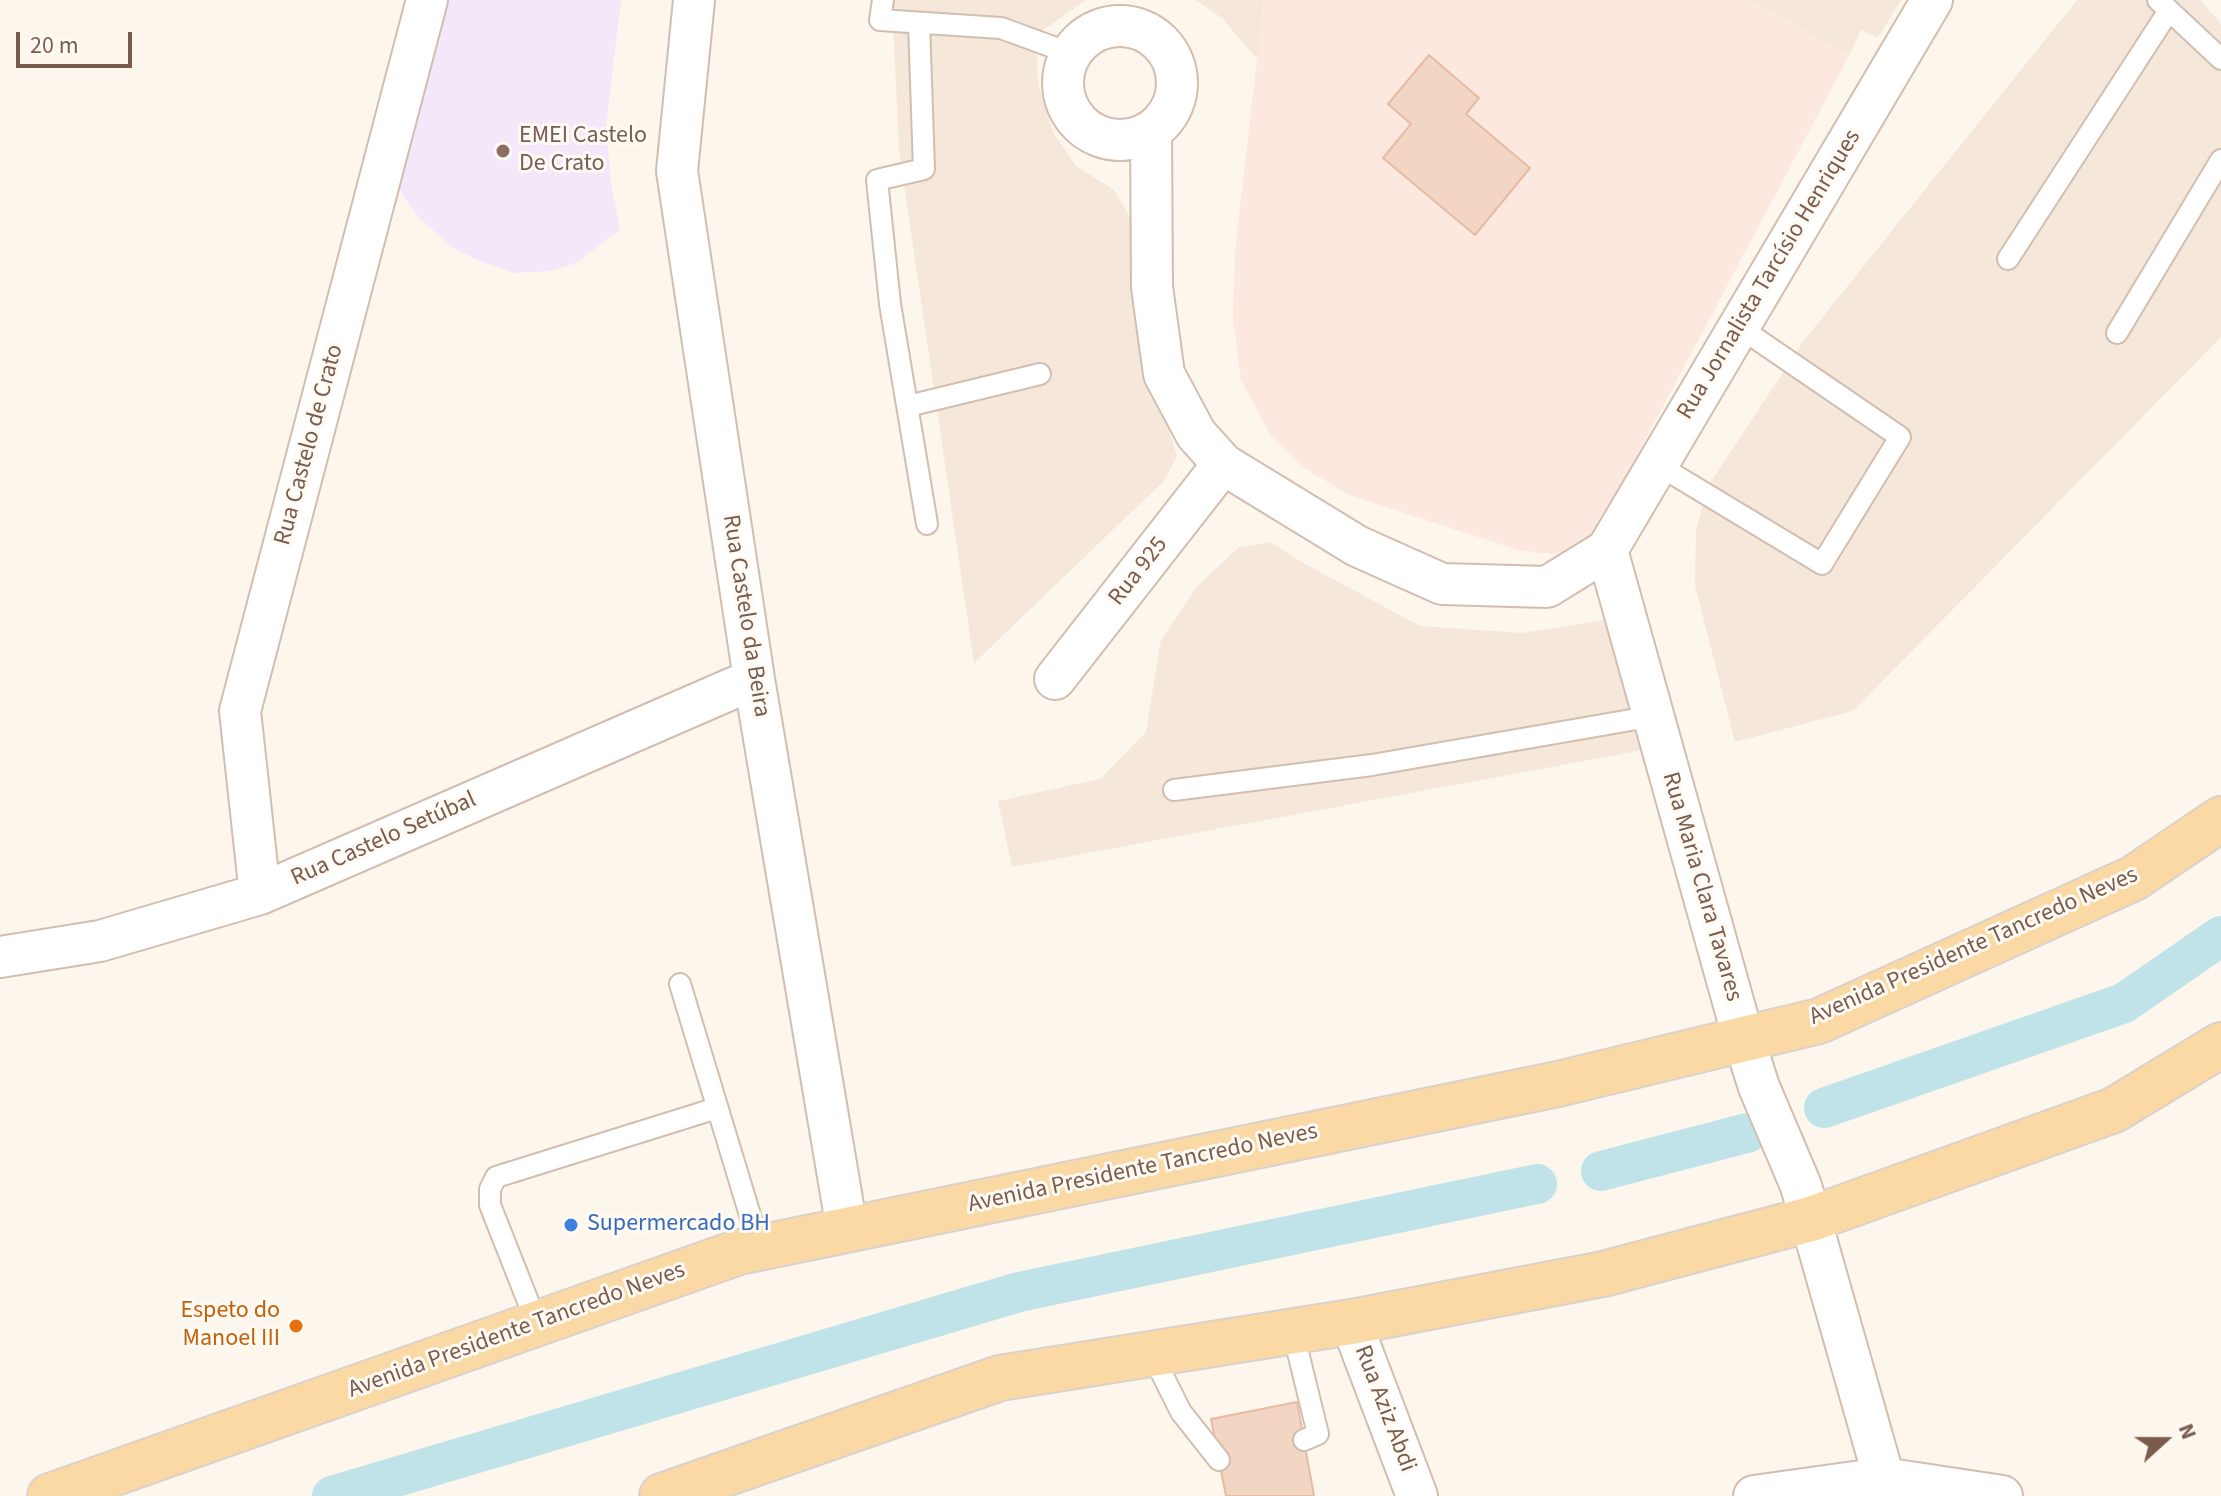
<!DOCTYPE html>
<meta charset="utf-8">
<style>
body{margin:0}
#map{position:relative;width:2221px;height:1496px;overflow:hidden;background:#fdf6ec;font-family:"Source Sans 3",sans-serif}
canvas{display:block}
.north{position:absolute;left:2125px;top:1400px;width:80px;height:80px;-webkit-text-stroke:6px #fffaf3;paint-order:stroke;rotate:69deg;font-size:22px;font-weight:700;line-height:32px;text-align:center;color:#7a5c4d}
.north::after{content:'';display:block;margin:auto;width:28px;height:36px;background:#7a5c4d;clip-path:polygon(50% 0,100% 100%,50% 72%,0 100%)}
.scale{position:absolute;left:16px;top:32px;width:116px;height:36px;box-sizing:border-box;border:4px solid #7a5c4d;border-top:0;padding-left:10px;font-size:24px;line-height:28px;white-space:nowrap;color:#7a5c4d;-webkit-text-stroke:6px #fffaf3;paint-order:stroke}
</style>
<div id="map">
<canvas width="2221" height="1496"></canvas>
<div class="north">N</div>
<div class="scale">20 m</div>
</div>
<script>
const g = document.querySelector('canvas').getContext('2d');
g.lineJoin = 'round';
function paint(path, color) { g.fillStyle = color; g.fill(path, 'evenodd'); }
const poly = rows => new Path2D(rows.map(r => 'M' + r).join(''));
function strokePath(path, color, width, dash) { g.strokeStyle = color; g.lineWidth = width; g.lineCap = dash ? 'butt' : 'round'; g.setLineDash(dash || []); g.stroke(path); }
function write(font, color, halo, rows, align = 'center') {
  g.font = font + ' "Source Sans 3",sans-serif'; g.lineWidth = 6; g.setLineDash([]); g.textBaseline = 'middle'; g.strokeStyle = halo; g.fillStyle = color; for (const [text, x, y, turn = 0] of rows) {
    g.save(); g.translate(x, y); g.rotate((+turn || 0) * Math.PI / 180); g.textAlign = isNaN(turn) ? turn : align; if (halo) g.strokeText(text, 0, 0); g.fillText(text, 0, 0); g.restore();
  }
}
paint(poly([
 [892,0,1086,0,1036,35,1038,84,1054,134,1076,166,1114,190,1141,236,1158,396,1177,456,1164,481,974,663,899,150],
 [1195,0,1264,0,1258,60,1222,18],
 [1750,0,1901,0,1878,38,1861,30,1849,56],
 [2077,0,2200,0,2221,24,2221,337,1853,711,1735,742,1695,586,1696,530,1708,486,1805,339],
 [1271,542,1305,564,1420,626,1522,633,1617,618,1643,750,1012,867,998,801,1100,779,1146,732,1161,640,1198,585,1238,548]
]), '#f5e8da');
paint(poly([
 [1264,0,1750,0,1849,56,1589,546,1554,554,1520,551,1347,494,1303,467,1270,434,1241,380,1233,320,1235,250]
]), '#fde8e0');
paint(poly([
 [437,0,621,0,606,127,611,183,620,229,577,263,550,271,515,273,482,262,453,248,418,217,400,191,393,176]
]), '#f3e8fa');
strokePath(poly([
 [1824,1108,2124,1003,2221,936],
 [1601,1171,1747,1133],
 [332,1496,1019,1292,1537,1184]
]), '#bfe3e8', 40);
const building = poly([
 [1429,55,1479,98,1466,114,1530,168,1475,235,1383,158,1411,124,1388,104,1429,55],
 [1297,1402,1314,1496,1226,1496,1211,1419,1297,1402]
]);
paint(building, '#f3d5c3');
strokePath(building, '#e6bba3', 2);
const service = poly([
 [883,0,880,20,1001,28,1072,54],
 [2158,0,2221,59],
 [919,23,924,169,877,180,890,304,927,524],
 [2008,259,2168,12],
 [2117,333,2221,160],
 [908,406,1040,374],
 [1658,465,1822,564,1900,437,1739,327],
 [1174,790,1372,765,1654,716],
 [680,984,760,1248],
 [537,1324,490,1205,490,1189,496,1177,717,1108],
 [1293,1332,1318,1434,1304,1440],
 [1152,1354,1181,1412,1219,1460]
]);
const minor = poly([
 [694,0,677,171,754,679,847,1229],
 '1063 83a57 57 0 1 1 114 0a57 57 0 1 1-114 0Z',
 [1151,132,1152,287,1164,374,1196,434,1223,464,1357,546,1442,584,1547,587,1607,550,1932,0],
 [1607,550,1743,1037,1759,1087,1801,1186,1889,1496],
 [1055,679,1223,464],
 [260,894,240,711,427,0],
 [0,957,100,941,260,894,754,679],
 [1351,1322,1417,1496],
 [1754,1496,1883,1478,2002,1496]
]);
const primary = poly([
 [50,1496,739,1252,1558,1084,1819,1021,2134,878,2221,819],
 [662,1496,1000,1378,1351,1322,1603,1274,1811,1219,2114,1110,2221,1045]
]);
strokePath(service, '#d1beb0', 24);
strokePath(minor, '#d1beb0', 44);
strokePath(primary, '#dad1cd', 48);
strokePath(service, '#fff', 20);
strokePath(minor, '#fff', 40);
strokePath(primary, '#fbd9a5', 44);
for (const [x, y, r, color] of [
 [503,151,8,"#8d6e63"],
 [571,1225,8,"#3f7fe0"],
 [296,1326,8,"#e8710a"]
]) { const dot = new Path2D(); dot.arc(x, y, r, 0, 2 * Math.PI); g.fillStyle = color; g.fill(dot); strokePath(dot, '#fffaf3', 3); }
write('24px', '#785e54', '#fffaf3', [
 ["EMEI Castelo",519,137],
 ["De Crato",519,165]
], 'left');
write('24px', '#7a5c4d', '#fffaf3', [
 ["Rua Jornalista Tarcísio Henriques",1770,275,-59],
 ["Rua Castelo de Crato",310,445,-75],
 ["Rua 925",1139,572,-52],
 ["Rua Castelo da Beira",745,616,81],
 ["Rua Castelo Setúbal",384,840,-24],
 ["Rua Maria Clara Tavares",1701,887,74],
 ["Avenida Presidente Tancredo Neves",1974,947,-24],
 ["Avenida Presidente Tancredo Neves",1143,1169,-12],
 ["Avenida Presidente Tancredo Neves",517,1331,-20],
 ["Rua Aziz Abdi",1384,1409,69]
]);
write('24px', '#366cbe', '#fffaf3', [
 ["Supermercado BH",587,1225]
], 'left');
write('24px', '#c56008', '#fffaf3', [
 ["Espeto do",280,1312],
 ["Manoel III",280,1340]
], 'right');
</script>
